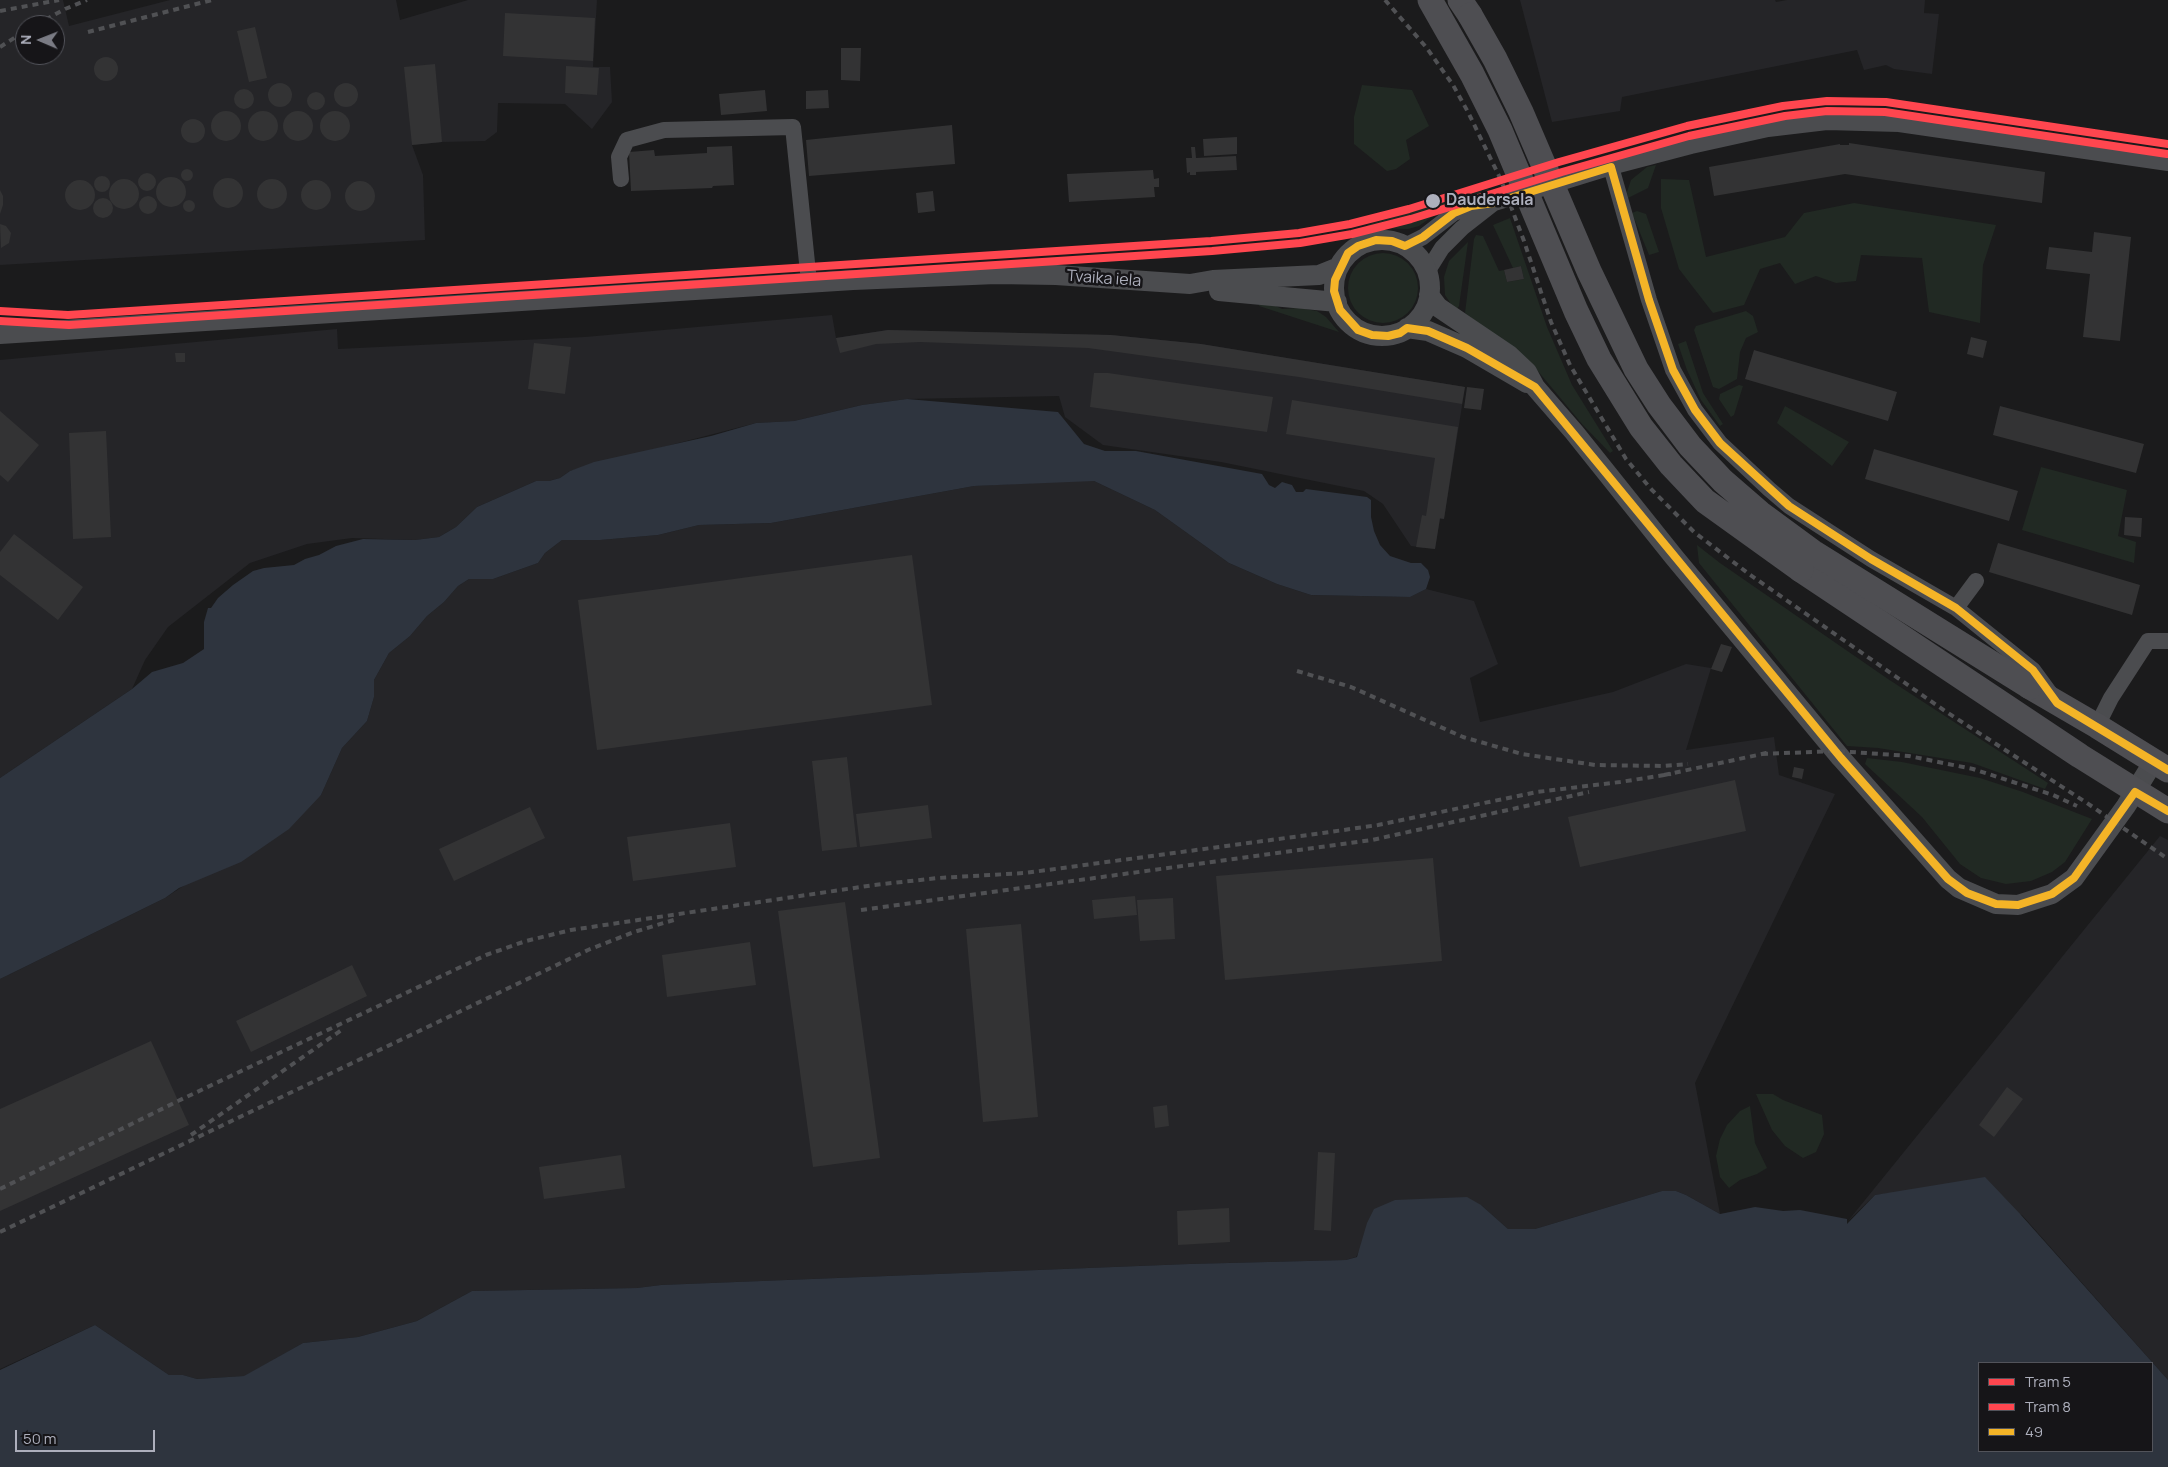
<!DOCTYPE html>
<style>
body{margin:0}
#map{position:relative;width:2168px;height:1467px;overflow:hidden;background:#1b1b1c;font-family:Manrope,sans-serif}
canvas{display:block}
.legend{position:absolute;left:1978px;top:1362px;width:175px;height:90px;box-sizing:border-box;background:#161518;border:1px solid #52535a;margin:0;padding:6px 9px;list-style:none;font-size:15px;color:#adafbc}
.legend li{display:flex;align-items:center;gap:10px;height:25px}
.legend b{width:25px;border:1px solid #52535a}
.north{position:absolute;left:15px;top:15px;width:50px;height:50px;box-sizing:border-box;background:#161518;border:1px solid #52535a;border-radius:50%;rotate:271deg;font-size:14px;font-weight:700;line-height:20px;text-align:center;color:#adafbc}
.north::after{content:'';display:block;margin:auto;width:18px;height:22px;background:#7a7b84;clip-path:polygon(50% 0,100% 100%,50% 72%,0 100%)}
.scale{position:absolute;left:15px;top:1430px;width:140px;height:22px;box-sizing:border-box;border:2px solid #adafbc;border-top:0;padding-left:6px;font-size:15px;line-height:18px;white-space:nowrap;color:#adafbc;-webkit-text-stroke:4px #161518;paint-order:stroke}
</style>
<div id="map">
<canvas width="2168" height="1467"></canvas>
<ul class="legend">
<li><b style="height:6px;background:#ff464f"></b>Tram 5</li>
<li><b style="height:6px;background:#ff464f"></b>Tram 8</li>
<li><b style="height:6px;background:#f4b427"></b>49</li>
</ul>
<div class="north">N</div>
<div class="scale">50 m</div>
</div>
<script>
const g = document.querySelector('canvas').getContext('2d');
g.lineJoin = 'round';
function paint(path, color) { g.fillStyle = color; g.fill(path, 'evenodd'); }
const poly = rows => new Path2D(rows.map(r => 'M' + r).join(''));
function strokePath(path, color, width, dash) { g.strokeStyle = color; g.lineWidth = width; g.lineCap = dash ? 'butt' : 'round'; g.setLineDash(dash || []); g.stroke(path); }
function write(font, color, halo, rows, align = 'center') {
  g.font = font + ' Manrope,sans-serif'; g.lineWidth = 5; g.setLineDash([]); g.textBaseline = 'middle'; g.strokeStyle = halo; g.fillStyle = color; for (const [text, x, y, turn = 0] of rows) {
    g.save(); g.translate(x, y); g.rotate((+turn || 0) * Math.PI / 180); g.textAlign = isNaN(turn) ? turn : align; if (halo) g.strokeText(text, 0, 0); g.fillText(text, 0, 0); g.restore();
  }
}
paint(poly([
 [0,0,63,0,69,26,170,0,396,0,400,20,468,0,597,0,593,67,610,67,612,102,592,129,565,104,498,103,497,132,485,141,442,142,412,145,423,175,425,240,0,265],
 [25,25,55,25,55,55,25,55],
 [1520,0,1775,0,1776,2,1787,0,1925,0,1924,13,1939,14,1932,74,1894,69,1886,65,1864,70,1857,50,1622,97,1620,111,1552,122],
 [832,315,836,338,888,330,1111,335,1201,344,1465,387,1444,519,1440,519,1435,549,1411,546,1383,504,1364,491,1221,462,1103,445,1065,417,1059,396,907,399,862,405,794,421,756,423,570,471,560,478,549,481,536,481,477,507,456,527,439,537,415,540,352,538,307,544,250,563,168,627,145,660,132,689,0,778,0,360,337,329,338,349,585,337],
 [1070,481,1094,481,1155,510,1229,563,1277,584,1311,595,1410,597,1426,589,1474,601,1498,664,1470,678,1480,722,1613,692,1686,664,1711,668,1686,750,1774,737,1779,775,1835,794,1695,1083,1720,1214,1686,1195,1676,1191,1662,1191,1535,1229,1508,1229,1481,1205,1360,1250,1356,1257,1346,1260,1189,1264,661,1285,637,1288,472,1291,417,1321,358,1337,303,1343,245,1376,197,1379,183,1375,169,1375,95,1325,0,1369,0,979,165,898,321,795,342,748,367,721,374,697,374,680,389,653,410,636,427,616,444,602,458,586,469,579,493,579,538,563,545,553,562,540,600,540,658,535,699,525,771,523,974,486],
 [2160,836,2168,840,2168,1380,2022,1215,1893,1193,1875,1195,1848,1221]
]), '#252528');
paint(poly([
 [1362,85,1412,90,1429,126,1406,140,1410,159,1396,169,1387,171,1354,144,1354,117],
 [1656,165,1648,188,1628,198,1627,192,1631,180,1647,167],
 [1661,179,1689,180,1706,257,1785,237,1804,213,1854,203,1996,225,1983,265,1980,323,1929,312,1922,258,1861,255,1856,281,1836,283,1816,276,1795,284,1780,263,1760,269,1744,305,1713,313,1679,269,1661,208],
 [1488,189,1489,191,1444,208,1419,226,1408,229,1369,228,1367,225],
 [1637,211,1646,214,1659,252,1649,255,1632,213],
 [1510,218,1547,327,1572,385,1613,451,1610,453,1582,424,1532,364,1465,313,1474,239,1476,235,1483,236,1499,271,1504,270,1507,282,1524,279,1521,266,1513,268,1493,225],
 [1468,242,1459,306,1457,309,1451,304,1445,295,1444,277,1449,261],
 '1348 288a35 35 0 1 1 70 0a35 35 0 1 1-70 0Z',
 [1260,302,1272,304,1282,309,1299,308,1317,311,1326,317,1339,332,1259,306],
 [1746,311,1753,316,1758,332,1746,338,1740,352,1737,379,1719,389,1713,387,1694,330,1696,326],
 [1686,341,1703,393,1723,424,1720,426,1701,400,1687,370,1678,344],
 [1739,385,1743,386,1734,415,1731,417,1719,399,1720,394],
 [1785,406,1849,442,1832,466,1777,423],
 [2041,467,2127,490,2118,536,2136,542,2134,563,2022,530],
 [1697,545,1720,563,1888,679,2048,783,2045,789,1972,763,1878,748,1847,746,1699,563],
 [1867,758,1902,762,1980,778,2023,792,2092,819,2065,862,2052,872,2031,881,2006,884,1981,878,1960,864,1922,817,1865,764],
 [1756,1094,1773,1094,1783,1100,1822,1115,1824,1134,1816,1152,1803,1158,1785,1146,1772,1130],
 [1750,1106,1755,1143,1767,1168,1757,1174,1740,1180,1729,1188,1720,1177,1716,1156,1720,1139,1727,1125,1740,1111]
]), '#212923');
paint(poly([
 [907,399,1058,412,1084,444,1105,451,1136,451,1262,474,1269,485,1275,488,1282,482,1292,485,1296,492,1303,492,1306,489,1367,497,1371,500,1371,517,1374,531,1380,545,1390,556,1411,563,1421,563,1428,570,1430,577,1426,589,1410,597,1311,595,1277,584,1229,563,1155,510,1094,481,974,486,771,523,699,525,658,535,600,540,562,540,545,553,538,563,493,579,469,579,458,586,444,602,427,616,410,636,389,653,374,680,374,697,367,721,342,748,321,795,289,829,241,862,179,888,165,898,0,979,0,778,132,689,152,672,183,663,204,649,204,622,208,608,211,608,218,598,233,585,253,571,264,568,294,565,305,559,319,555,336,546,363,539,415,540,439,537,456,527,477,507,536,481,549,481,560,478,570,471,594,462,711,436,756,423,794,421,862,405],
 [1985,1177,2021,1215,2168,1380,2168,1467,0,1467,0,1370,95,1325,169,1375,183,1375,197,1379,244,1376,303,1343,358,1337,417,1321,472,1291,637,1288,661,1285,1189,1264,1346,1260,1357,1257,1367,1223,1374,1209,1395,1200,1467,1197,1481,1205,1508,1229,1535,1229,1662,1191,1676,1191,1686,1195,1720,1214,1755,1207,1783,1211,1800,1210,1847,1219,1847,1224,1875,1195],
 [1979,1363,2152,1363,2152,1451,1979,1451]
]), '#2e343e');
paint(poly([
 [505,13,595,18,593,61,503,56],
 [255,27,267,78,249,82,237,31],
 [841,48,861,48,860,81,841,80],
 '94 69a12 12 0 1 1 24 0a12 12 0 1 1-24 0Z',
 [435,64,442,142,412,145,404,67],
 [566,66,599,68,597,95,565,93],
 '334 95a12 12 0 1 1 24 0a12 12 0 1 1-24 0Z',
 '268 95a12 12 0 1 1 24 0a12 12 0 1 1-24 0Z',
 '234 99a10 10 0 1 1 20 0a10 10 0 1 1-20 0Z',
 [765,90,767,111,721,115,719,94],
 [828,90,829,108,806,109,806,91],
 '307 101a9 9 0 1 1 18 0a9 9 0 1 1-18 0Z',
 '248 126a15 15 0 1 1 30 0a15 15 0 1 1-30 0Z',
 '320 126a15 15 0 1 1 30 0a15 15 0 1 1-30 0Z',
 '283 126a15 15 0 1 1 30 0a15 15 0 1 1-30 0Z',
 '211 126a15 15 0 1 1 30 0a15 15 0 1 1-30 0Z',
 '181 131a12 12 0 1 1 24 0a12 12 0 1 1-24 0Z',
 [952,125,955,164,809,176,806,140],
 [1237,137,1237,154,1204,156,1203,139],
 [1849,143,2045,172,2042,203,1845,174,1714,196,1709,167,1840,144,1840,145,1849,145],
 [732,146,734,185,713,186,712,188,631,191,629,152,654,150,655,156,707,153,707,147],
 [1191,147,1195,147,1196,158,1236,156,1237,170,1196,172,1196,175,1190,175,1190,172,1187,173,1186,158,1192,158],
 '181 175a6 6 0 1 1 12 0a6 6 0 1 1-12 0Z',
 [1153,170,1154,179,1159,178,1159,187,1154,187,1155,197,1069,202,1067,174],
 '138 182a9 9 0 1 1 18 0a9 9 0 1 1-18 0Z',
 '94 184a8 8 0 1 1 16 0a8 8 0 1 1-16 0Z',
 '156 192a15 15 0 1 1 30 0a15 15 0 1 1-30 0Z',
 '213 193a15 15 0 1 1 30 0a15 15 0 1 1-30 0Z',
 '109 194a15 15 0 1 1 30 0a15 15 0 1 1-30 0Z',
 '257 194a15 15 0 1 1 30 0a15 15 0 1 1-30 0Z',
 '65 195a15 15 0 1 1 30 0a15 15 0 1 1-30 0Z',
 '301 195a15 15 0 1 1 30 0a15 15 0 1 1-30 0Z',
 '345 196a15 15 0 1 1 30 0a15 15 0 1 1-30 0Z',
 [0,190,3,196,3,205,0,214],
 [933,191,935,211,918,213,916,193],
 '139 205a9 9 0 1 1 18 0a9 9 0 1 1-18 0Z',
 '93 208a10 10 0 1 1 20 0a10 10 0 1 1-20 0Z',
 '183 206a6 6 0 1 1 12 0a6 6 0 1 1-12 0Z',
 [0,224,6,226,11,233,9,243,1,248],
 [2094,232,2131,237,2120,341,2083,337,2090,274,2046,269,2049,247,2092,252],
 [1521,266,1524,279,1507,282,1504,270],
 [888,330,1111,335,1201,344,1465,387,1462,404,1299,377,1088,348,920,342,876,344,840,353,836,338],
 [1971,337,1987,341,1983,358,1967,354],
 [534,343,571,347,565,394,528,389],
 [1754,350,1897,392,1888,421,1745,379],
 [175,353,185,353,185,362,176,362],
 [1094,373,1108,373,1273,397,1267,432,1090,407],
 [1467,387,1484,389,1481,410,1464,408],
 [1292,400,1458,427,1444,519,1440,518,1435,549,1416,547,1422,515,1426,516,1435,458,1286,434],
 [2000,406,2144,444,2136,473,1993,435],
 [0,411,39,445,8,482,0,475],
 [106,431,111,537,73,539,69,433],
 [1874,449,2018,491,2009,521,1865,479],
 [2125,517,2142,518,2141,537,2124,535],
 [14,534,83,587,58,620,0,575,0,552],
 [1998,543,2140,585,2132,615,1989,572],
 [912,555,932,705,597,750,578,600],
 [1721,644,1732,647,1722,672,1711,669],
 [847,757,857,847,822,851,812,761],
 [1794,767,1804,769,1802,779,1792,777],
 [1735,780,1746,831,1580,867,1568,817],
 [928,805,932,838,860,847,856,814],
 [530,807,545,838,454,881,439,849],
 [730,823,736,867,633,881,627,837],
 [1433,858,1442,961,1225,980,1216,876],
 [1135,896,1137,915,1094,919,1092,900],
 [1173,898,1175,939,1140,941,1137,900],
 [845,902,880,1158,813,1167,778,911],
 [1021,924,1038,1117,983,1122,966,929],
 [750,942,756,985,667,997,662,955],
 [352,965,367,996,251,1052,236,1021],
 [151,1041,189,1125,0,1211,0,1109],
 [2007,1087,2023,1099,1994,1137,1979,1125],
 [1167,1105,1169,1126,1155,1128,1153,1107],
 [1318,1152,1335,1153,1331,1231,1314,1230],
 [621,1155,625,1188,544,1199,539,1167],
 [1229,1208,1230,1242,1178,1245,1177,1211]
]), '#333334');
strokePath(poly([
 [1611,167,1649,300,1673,370,1695,410,1720,443,1769,489,1789,506,1871,559,1956,608,2033,670,2052,696],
 [621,179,619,157,627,140,664,130,793,127,809,282],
 [1405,246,1423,237,1454,213,1471,206,1494,203,1611,167,1691,146,1768,129,1827,122,1899,124,2168,163],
 [1427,272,1442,248,1462,228,1494,203],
 [1956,608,1976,581],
 [2097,726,2111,698,2148,641,2168,641]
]), '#4b4c4f', 16);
strokePath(poly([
 '1334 288a48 48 0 1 1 96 0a48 48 0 1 1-96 0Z',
 [1219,291,1337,302],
 [1429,295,1438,307,1509,355,1527,372,1535,387,1574,432,1674,557,1841,758,1948,879,1959,888,1996,904,2018,905,2052,894,2074,878,2126,806,2154,761],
 [1407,328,1428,331,1467,348,1527,383],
 [0,334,853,280,996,274,1056,275,1190,284,1213,280,1319,275,1339,267]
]), '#4b4c4f', 20);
strokePath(poly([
 [1460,0,1470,15],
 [1801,570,2080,756,2168,811],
 [2030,687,2097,726,2168,770]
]), '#4e4e52', 25);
strokePath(poly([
 [1385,0,1426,47,1453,85,1468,112,1501,180,1524,241,1551,322,1570,365,1626,459,1651,489,1694,532,1749,574,1945,711,2087,803,2168,859],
 [0,11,59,0],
 [36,25,65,9,87,0],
 [88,32,212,0],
 [0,47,25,31],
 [1297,671,1351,687,1463,737,1522,754,1595,765,1664,766,1688,764],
 [1762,754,1836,751,1909,756,1973,769,2053,795,2077,806],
 [1664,775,1767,753],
 [861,910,1372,840,1589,792],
 [191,1135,343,1029],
 [0,1189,178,1101,486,955,526,941,571,930,874,885,938,878,1025,873,1323,833,1378,825,1537,792,1620,782,1671,774],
 [0,1232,588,950,634,932,677,919]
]), '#505154', 4, [6, 5]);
strokePath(poly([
 [1430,0,1472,74,1500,130,1576,311,1599,359,1641,427,1671,465,1705,501,1801,570],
 [1470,15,1495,59,1521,112,1589,271,1636,369,1659,405,1690,446,1723,481,1760,513,1813,552,2030,687]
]), '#4e4e52', 25);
strokePath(poly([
 [1611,167,1494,203,1471,206,1454,213,1423,237,1405,246,1392,241,1376,240,1358,246,1348,253,1335,280,1334,291,1340,310,1358,330,1372,335,1388,336,1400,333,1407,328,1428,331,1467,348,1535,387,1841,758,1948,879,1967,893,1996,904,2018,905,2052,894,2074,878,2135,792,2168,811],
 [1611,167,1649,300,1673,370,1695,410,1720,443,1789,506,1871,559,1956,608,2033,670,2057,703,2168,770]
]), '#f4b427', 8);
strokePath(poly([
 [0,311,68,315,1211,241,1299,233,1350,224,1409,209,1559,162,1687,126,1783,106,1827,101,1886,102,2168,144]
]), '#ff464f', 8);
strokePath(poly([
 [0,321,69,325,1212,251,1300,243,1352,234,1411,219,1562,172,1689,136,1785,116,1827,111,1885,112,2167,154]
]), '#ff464f', 8);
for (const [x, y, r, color] of [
 [1433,201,8,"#adafbc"]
]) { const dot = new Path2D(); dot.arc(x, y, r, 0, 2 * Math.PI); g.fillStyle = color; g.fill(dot); strokePath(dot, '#161518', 2); }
write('bold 16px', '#adafbc', '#161518', [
 ["Daudersala",1446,201]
], 'left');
write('16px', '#adafbc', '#161518', [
 ["Tvaika iela",1104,279,4]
]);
</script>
